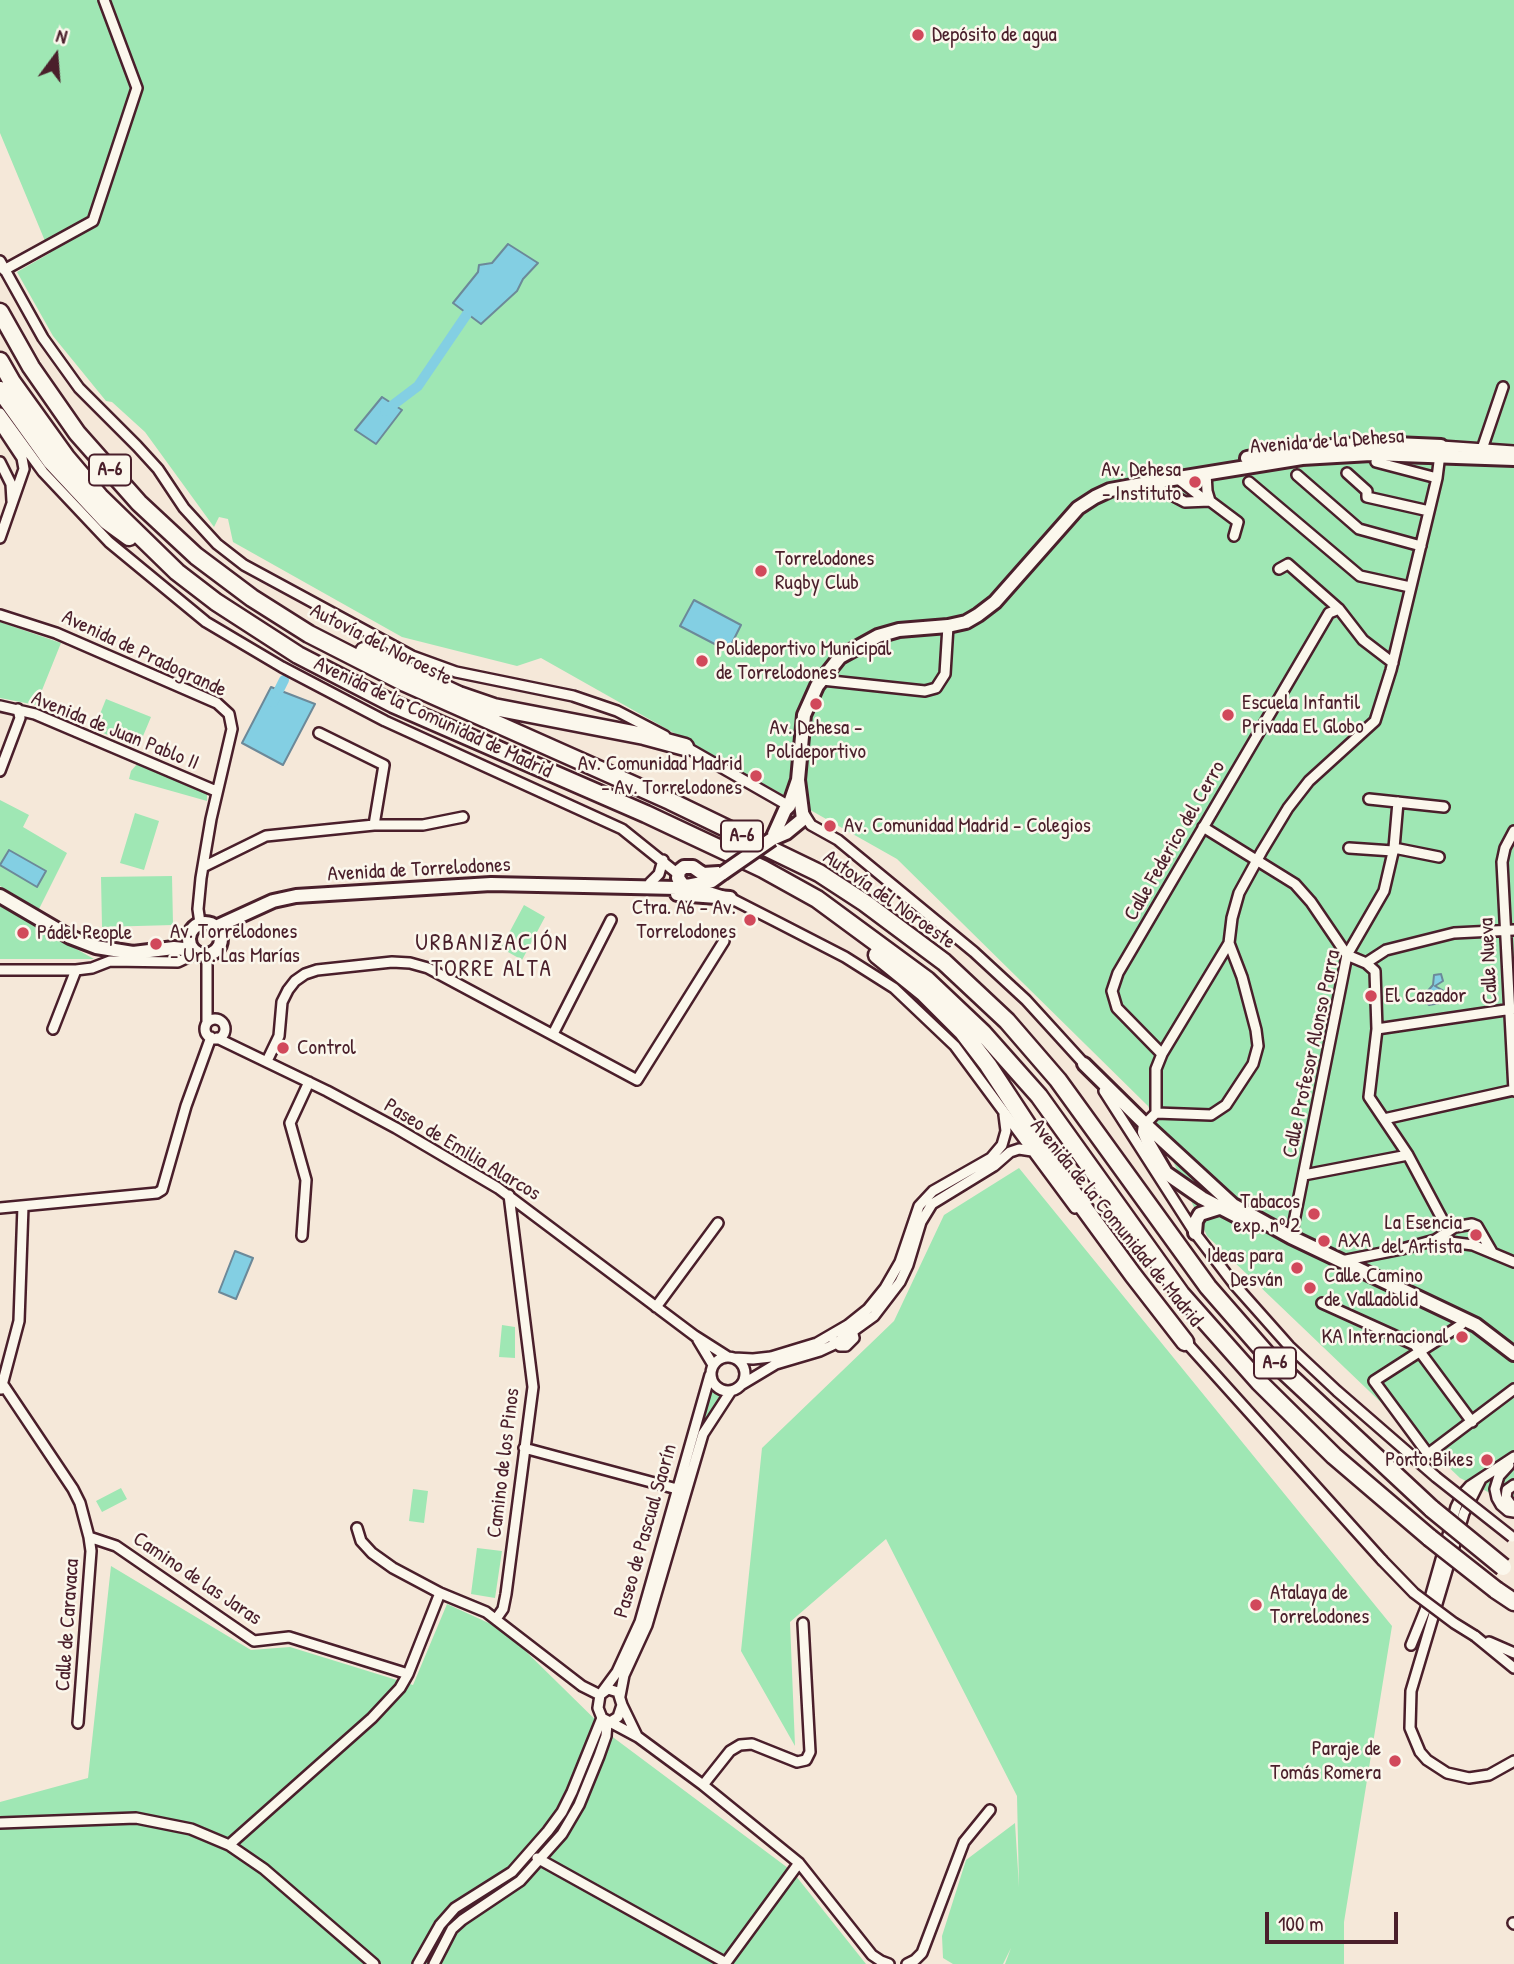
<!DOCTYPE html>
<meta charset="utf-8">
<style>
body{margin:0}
#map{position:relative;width:1514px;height:1964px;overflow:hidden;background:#f5e8d9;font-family:"Patrick Hand",sans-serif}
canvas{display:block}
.north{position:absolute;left:21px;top:21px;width:70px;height:70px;-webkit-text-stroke:5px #fbf7ec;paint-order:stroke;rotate:16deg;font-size:19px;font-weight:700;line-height:28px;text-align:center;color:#4a1f2b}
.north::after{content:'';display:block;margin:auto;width:24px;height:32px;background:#4a1f2b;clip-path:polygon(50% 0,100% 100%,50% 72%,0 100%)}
.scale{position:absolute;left:1265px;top:1912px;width:133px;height:32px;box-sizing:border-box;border:4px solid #4a1f2b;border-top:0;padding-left:9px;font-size:21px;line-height:24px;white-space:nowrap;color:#4a1f2b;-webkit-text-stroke:5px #fbf7ec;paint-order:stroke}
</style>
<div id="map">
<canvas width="1514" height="1964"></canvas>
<div class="north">N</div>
<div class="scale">100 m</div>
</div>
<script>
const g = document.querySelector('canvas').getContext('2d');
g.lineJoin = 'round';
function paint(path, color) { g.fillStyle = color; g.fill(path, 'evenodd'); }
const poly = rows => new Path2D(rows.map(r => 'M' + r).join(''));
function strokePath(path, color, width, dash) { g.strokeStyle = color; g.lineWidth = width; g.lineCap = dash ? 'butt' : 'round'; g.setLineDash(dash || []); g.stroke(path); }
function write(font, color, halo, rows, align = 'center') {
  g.font = font + ' "Patrick Hand",sans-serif'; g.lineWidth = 5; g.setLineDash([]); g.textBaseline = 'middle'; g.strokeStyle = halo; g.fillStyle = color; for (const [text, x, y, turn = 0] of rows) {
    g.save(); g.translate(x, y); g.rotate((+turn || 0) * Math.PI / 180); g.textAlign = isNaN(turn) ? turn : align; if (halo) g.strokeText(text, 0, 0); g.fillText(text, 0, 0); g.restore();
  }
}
paint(poly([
 [0,0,1514,0,1514,1505,1460,1478,1207,1236,1148,1106,897,859,541,658,517,666,402,637,233,542,228,519,219,517,214,527,145,432,112,402,106,401,53,336,17,272,50,253,0,133],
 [0,622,61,643,36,705,0,698],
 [106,699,151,717,138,748,94,729],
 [138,763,207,793,207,801,129,779,131,771],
 [0,800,29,815,23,827,67,853,39,909,0,886],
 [135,813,159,821,144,870,120,863],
 [172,876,173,925,102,927,101,877],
 [524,905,545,917,522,960,501,948],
 [0,906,94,959,0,959],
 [1019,1168,1392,1626,1344,1922,1344,1964,1005,1964,1011,1948,1003,1964,953,1964,943,1958,942,1936,966,1860,1015,1823,1019,1887,1017,1796,886,1539,790,1622,795,1746,741,1651,762,1448,894,1321,944,1215],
 [502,1325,515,1327,515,1358,499,1357],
 [710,1386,718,1394,725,1395,708,1419,645,1624,617,1686,612,1686,612,1683,641,1624],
 [121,1488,127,1499,102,1512,96,1501],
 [413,1489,428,1491,424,1523,409,1521],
 [477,1548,502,1551,495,1598,471,1594],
 [111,1566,251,1650,290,1647,413,1685,447,1604,504,1630,614,1738,792,1871,866,1964,0,1964,0,1802,88,1778]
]), '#9fe7b4');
const water = poly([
 [508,244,538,263,523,279,517,291,481,324,453,303,478,272,479,265,492,263,508,244],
 [382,397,402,410,376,444,355,430,382,397],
 [694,600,741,625,728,651,680,626,694,600],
 [271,687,315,704,283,765,242,743,271,687],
 [9,850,46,871,37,887,0,865,9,850],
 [1441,974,1443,981,1435,986,1444,991,1446,998,1440,1003,1429,1005,1425,1002,1424,995,1433,985,1434,975,1441,974],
 [235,1251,253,1258,236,1299,219,1292,235,1251]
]);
paint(water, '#83cfe3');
strokePath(water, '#6c8999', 2);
strokePath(poly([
 [385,411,418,386,467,314],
 [273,702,284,680]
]), '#83cfe3', 10);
const street = poly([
 [0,261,43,338,79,388,137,446,158,469,184,508,217,544,244,565,412,656,456,672,573,696,617,711,665,736],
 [4,270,93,221,137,88,104,0],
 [0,413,43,472,109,542,206,622,282,667,385,721,622,829,678,874],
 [0,425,22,458,24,469,0,538],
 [1481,452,1503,387],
 [0,462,11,484,12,501],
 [1376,462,1437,478],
 [1206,473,1207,491,1210,501],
 [1347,473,1367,491,1367,497,1429,511],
 [1297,475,1359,529,1421,546],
 [1177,478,1206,501],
 [1249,482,1360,576,1410,587],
 [1149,483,1185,502,1210,501,1238,522,1234,536],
 [1279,569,1288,564,1339,609,1363,640,1393,663],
 [0,615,56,633,217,703,229,714,232,729,211,819,201,878,198,909,200,923],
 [822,680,925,691,936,688,945,674,948,626],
 [0,706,35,714,216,791],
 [319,733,384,765,374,825],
 [684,746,789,806],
 [0,771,20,718,18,709],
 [1369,799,1444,807],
 [804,814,811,825,838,840,974,952,1026,1000,1088,1068],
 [1203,827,1295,884,1311,902,1347,955,1366,963,1375,971,1377,1029,1369,1097,1408,1155,1448,1230],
 [1514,831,1505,848,1502,862,1514,1091],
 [1349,848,1393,851],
 [1394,848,1439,857],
 [203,867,266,836,374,825,423,825,463,817],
 [650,883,659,874,663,860],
 [691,886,730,898,779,923,845,957,894,988,955,1046,1075,1208],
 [1366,963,1386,950,1454,933,1514,930],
 [0,970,76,970,92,968,110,961,178,962,197,953],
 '205 1029a10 10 0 1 1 20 0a10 10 0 1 1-20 0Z',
 [207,1023,207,955],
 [53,1029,76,970],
 [1377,1029,1512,1009],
 [553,1034,611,920],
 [217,1038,327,1091,396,1128,498,1188,695,1336,728,1357],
 [1162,1054,1117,1008,1112,991,1118,973,1329,613,1339,609],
 [267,1061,279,1036,282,1002,288,990,295,981,305,974,317,970,392,962,410,963,428,968,637,1080,724,941],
 [1104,1091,1195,1233,1234,1284,1289,1346,1337,1391,1436,1477],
 [1156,1113,1156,1069,1162,1054,1229,943,1232,918,1239,893,1262,851,1288,808,1309,781,1375,721,1391,670,1437,478,1441,446,1514,451],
 [1384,1119,1514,1090],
 [1145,1124,1156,1113,1211,1115,1226,1105,1253,1064,1258,1046,1256,1030,1242,977,1229,943],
 [1304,1175,1408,1155],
 [0,1208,157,1193,162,1190,186,1106,211,1037],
 [302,1236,306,1180,290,1123,309,1082],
 [1291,1237,1347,955,1384,891,1394,848,1398,802],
 [1435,1240,1473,1245,1514,1262],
 [1341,1261,1402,1249,1435,1240,1455,1227,1472,1224,1477,1226,1492,1252],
 [1322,1303,1415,1345,1472,1422],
 [656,1307,718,1223],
 [1461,1325,1374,1381,1428,1454,1514,1389],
 [698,1340,713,1365],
 [1184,1340,1382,1560],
 [834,1341,840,1346,846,1346,854,1338,852,1330],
 '711 1374a17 17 0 1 1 34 0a17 17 0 1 1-34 0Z',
 [734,1358,753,1359,771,1357,817,1343,848,1325,868,1309,885,1288,900,1262,919,1206,933,1191,991,1158,1002,1145,1006,1131,1004,1115],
 [741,1385,776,1364,820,1351,835,1344,874,1316,900,1282,908,1265,921,1222,932,1204,994,1166,1010,1152,1019,1149,1032,1151],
 [4,1386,73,1489,80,1503,89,1537,91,1551,78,1723],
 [1,1389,19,1321,23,1206],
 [524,1448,677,1489],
 [1509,1465,1499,1476,1495,1489,1497,1498,1501,1505,1508,1511,1514,1512],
 [1481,1479,1464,1513,1411,1691,1410,1728,1420,1752,1427,1760,1447,1773,1469,1778,1489,1775,1514,1761],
 [1514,1485,1507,1490,1506,1498,1514,1509],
 [357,1528,361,1541,372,1553,393,1568,440,1593,486,1612,582,1686,600,1695],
 [89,1537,116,1546,254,1641,289,1637,408,1674],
 [496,1619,503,1609,506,1594,533,1387,509,1195],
 [1475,1636,1514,1668],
 [1489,1642,1514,1653],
 [1411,1645,1430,1598,1456,1507,1462,1495,1470,1486,1514,1457],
 [608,1689,618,1692,622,1705,618,1717,610,1722,602,1718,598,1708,600,1695,608,1689],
 [603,1691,617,1672,640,1622,710,1375],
 [620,1696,624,1675,647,1625,703,1434,731,1391],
 [622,1705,637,1736],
 [610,1722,638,1737,703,1785,799,1863,872,1955,881,1961,889,1964],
 [703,1785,730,1751,740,1745,752,1744,797,1762,806,1760,810,1752,803,1623],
 [0,1823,136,1818,191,1829,229,1845,264,1869,374,1964],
 [229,1845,372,1718,400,1688,408,1674,440,1593],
 [537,1858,726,1963],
 [1513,1923,1514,1924],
 [418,1964,440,1925,455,1908,512,1872,548,1831,562,1812,572,1792,602,1718],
 [434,1964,452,1929,462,1920,520,1881,562,1834,579,1805,599,1756,606,1736,607,1723],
 [725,1964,799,1863],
 [907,1964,915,1960,922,1953,964,1842,990,1810]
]);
const secondary = poly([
 [1247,458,1294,449,1372,443,1441,446],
 [772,839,786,833,803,819,798,780,804,715,817,686,840,657,878,636,899,630,948,626,966,622,978,615,995,602,1078,508,1095,497,1110,490,1148,483,1302,458,1371,454,1514,459],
 [772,839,785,810,789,806,798,780],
 [689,886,683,885,678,878,679,871,684,867,693,867,703,874,719,873],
 [677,894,730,898],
 [0,896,70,937,96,947,133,953,174,948,193,950],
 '189 939a16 16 0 1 1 32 0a16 16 0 1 1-32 0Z',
 [216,927,273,901,296,896,491,884,677,888,712,881,723,873],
 [1084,1064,1145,1124,1233,1205,1291,1237,1476,1325,1514,1354],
 [1145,1124,1144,1132,1149,1144,1166,1173,1202,1198,1248,1222],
 [1195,1233,1196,1221,1200,1214,1219,1208]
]);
const highway = poly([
 [0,312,31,367,77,433,139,503,196,556,252,598,309,634,405,683,670,801,819,873,865,903,944,962,1007,1021,1058,1080,1208,1287,1270,1358,1432,1509],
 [0,361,12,382,66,457,100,497,177,572,216,602,298,655,393,704,646,814,763,869,817,899,927,980,983,1033,1039,1096,1181,1294,1259,1382,1334,1456,1430,1538],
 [0,390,51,461,107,521,129,537],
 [364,651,459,695,494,707,644,736,685,747],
 [877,955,924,993,962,1031,988,1065,1065,1182,1133,1275,1185,1342],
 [1496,1590,1514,1602]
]);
strokePath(street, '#4a1f2b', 14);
strokePath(secondary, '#4a1f2b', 18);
strokePath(highway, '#4a1f2b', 21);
strokePath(street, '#fbf7ec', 9);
strokePath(secondary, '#fbf7ec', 12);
strokePath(highway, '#fbf7ec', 16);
const streetBridge = poly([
 [1436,1477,1512,1537],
 [1382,1560,1414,1593,1454,1623,1475,1636]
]);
const secondaryBridge = poly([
 [723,873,772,839]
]);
const highwayBridge = poly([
 [1432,1509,1503,1567],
 [1430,1538,1496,1590]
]);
strokePath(streetBridge, '#4a1f2b', 14, []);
strokePath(secondaryBridge, '#4a1f2b', 18, []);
strokePath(highwayBridge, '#4a1f2b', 21, []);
strokePath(streetBridge, '#fbf7ec', 9);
strokePath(secondaryBridge, '#fbf7ec', 12);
strokePath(highwayBridge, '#fbf7ec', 16);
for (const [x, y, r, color] of [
 [918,35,7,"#d1495b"],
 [1195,482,7,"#d1495b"],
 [761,571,7,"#d1495b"],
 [702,661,7,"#d1495b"],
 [816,704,7,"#d1495b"],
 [1228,715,7,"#d1495b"],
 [756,776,7,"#d1495b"],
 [830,826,7,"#d1495b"],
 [750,920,7,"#d1495b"],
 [23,933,7,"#d1495b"],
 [156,944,7,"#d1495b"],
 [1371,996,7,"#d1495b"],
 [283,1048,7,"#d1495b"],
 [1314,1214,7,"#d1495b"],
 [1476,1235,7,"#d1495b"],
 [1324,1241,7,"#d1495b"],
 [1297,1268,7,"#d1495b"],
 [1310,1288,7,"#d1495b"],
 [1462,1337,7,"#d1495b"],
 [1487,1460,7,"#d1495b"],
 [1256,1605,7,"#d1495b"],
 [1395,1761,7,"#d1495b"]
]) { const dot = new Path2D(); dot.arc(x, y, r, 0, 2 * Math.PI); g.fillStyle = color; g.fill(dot); strokePath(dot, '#fbf7ec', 2.5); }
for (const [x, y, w] of [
 [110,470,42],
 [742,836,42],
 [1275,1363,42]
]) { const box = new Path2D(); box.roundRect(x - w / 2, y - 15.5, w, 31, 5); g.fillStyle = '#fbf7ec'; g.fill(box); strokePath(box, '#4a1f2b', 2); }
write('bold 19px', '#4a1f2b', null, [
 ["A-6",110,470],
 ["A-6",742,836],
 ["A-6",1275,1363]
]);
write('21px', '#4a1f2b', '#fbf7ec', [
 ["Depósito de agua",932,35],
 ["Av. Dehesa",1181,470,"right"],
 ["- Instituto",1181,494,"right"],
 ["Torrelodones",775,559],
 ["Rugby Club",775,583],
 ["Polideportivo Municipal",716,649],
 ["de Torrelodones",716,673],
 ["Escuela Infantil",1242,703],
 ["Privada El Globo",1242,727],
 ["Av. Dehesa -",816,728,"center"],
 ["Polideportivo",816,752,"center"],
 ["Av. Comunidad Madrid",742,764,"right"],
 ["- Av. Torrelodones",742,788,"right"],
 ["Av. Comunidad Madrid - Colegios",844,826],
 ["Ctra. A6 - Av.",736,908,"right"],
 ["Torrelodones",736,932,"right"],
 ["Av. Torrelodones",170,932],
 ["- Urb. Las Marías",170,956],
 ["Pádel People",37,933],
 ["El Cazador",1385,996],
 ["Control",297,1048],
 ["Tabacos",1300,1202,"right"],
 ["exp. nº 2",1300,1226,"right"],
 ["La Esencia",1462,1223,"right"],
 ["del Artista",1462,1247,"right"],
 ["AXA",1338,1241],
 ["Ideas para",1283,1256,"right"],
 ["Desván",1283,1280,"right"],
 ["Calle Camino",1324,1276],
 ["de Valladolid",1324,1300],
 ["KA Internacional",1448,1337,"right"],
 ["Porto Bikes",1473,1460,"right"],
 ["Atalaya de",1270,1593],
 ["Torrelodones",1270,1617],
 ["Paraje de",1381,1749,"right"],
 ["Tomás Romera",1381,1773,"right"]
], 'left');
write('21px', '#4a1f2b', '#fbf7ec', [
 ["Avenida de la Dehesa",1327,442,-4],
 ["Autovía del Noroeste",381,645,27],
 ["Avenida de Pradogrande",144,654,25],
 ["Avenida de la Comunidad de Madrid",433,718,25],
 ["Avenida de Juan Pablo II",115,731,22],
 ["Calle Federico del Cerro",1175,841,-60],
 ["Avenida de Torrelodones",419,870,-3],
 ["Autovía del Noroeste",889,900,35],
 ["Calle Nueva",1489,961,-93],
 ["Calle Profesor Alonso Parra",1312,1054,-78],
 ["Paseo de Emilia Alarcos",462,1150,31],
 ["Avenida de la Comunidad de Madrid",1116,1223,51],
 ["Camino de los Pinos",504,1463,-83],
 ["Paseo de Pascual Saorín",646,1531,-74],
 ["Camino de las Jaras",197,1579,34],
 ["Calle de Caravaca",68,1625,-86]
]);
g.letterSpacing = '2px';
write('23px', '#4a1f2b', '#fbf7ec', [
 ["URBANIZACIÓN",492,944],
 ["TORRE ALTA",492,970]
]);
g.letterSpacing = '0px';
</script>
